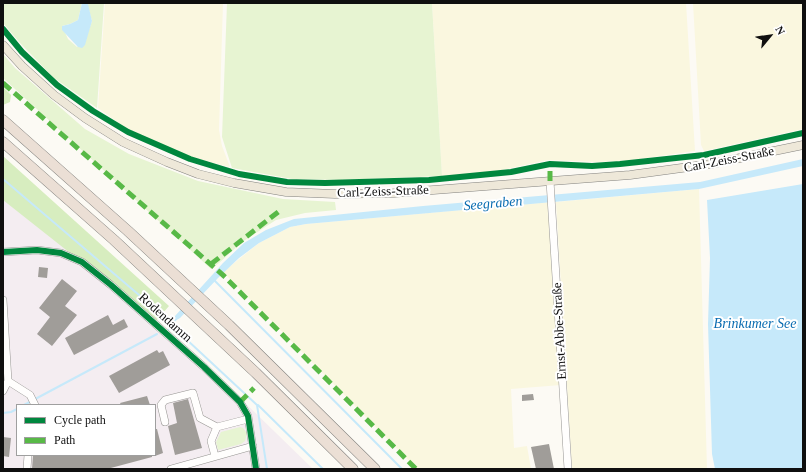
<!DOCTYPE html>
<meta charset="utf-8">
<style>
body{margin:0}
#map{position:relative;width:806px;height:472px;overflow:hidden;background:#fcfaf4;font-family:Georgia,serif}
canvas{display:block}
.frame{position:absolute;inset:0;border:4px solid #0f0f0f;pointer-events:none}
.legend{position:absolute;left:16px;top:404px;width:140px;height:52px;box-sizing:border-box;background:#fff;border:1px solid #9f9f9f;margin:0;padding:5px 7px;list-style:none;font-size:12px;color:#0f0f0f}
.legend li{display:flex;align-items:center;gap:8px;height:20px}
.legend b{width:20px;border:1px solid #9f9f9f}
.north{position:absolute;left:750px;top:16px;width:40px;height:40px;-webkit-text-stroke:3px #fff;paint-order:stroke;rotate:61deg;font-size:11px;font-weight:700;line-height:16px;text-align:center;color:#0f0f0f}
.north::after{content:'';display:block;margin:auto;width:14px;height:18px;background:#0f0f0f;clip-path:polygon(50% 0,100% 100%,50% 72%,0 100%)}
</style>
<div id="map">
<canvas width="806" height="472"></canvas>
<div class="frame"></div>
<ul class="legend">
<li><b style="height:5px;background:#00873e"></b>Cycle path</li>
<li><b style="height:5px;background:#58b947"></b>Path</li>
</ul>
<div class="north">N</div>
</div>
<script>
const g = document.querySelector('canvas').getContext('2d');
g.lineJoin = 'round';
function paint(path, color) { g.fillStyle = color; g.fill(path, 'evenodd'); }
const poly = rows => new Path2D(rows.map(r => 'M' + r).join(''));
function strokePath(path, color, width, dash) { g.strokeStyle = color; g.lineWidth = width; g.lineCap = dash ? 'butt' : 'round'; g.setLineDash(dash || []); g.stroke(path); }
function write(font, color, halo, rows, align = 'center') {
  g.font = font + ' Georgia,serif'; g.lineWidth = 4; g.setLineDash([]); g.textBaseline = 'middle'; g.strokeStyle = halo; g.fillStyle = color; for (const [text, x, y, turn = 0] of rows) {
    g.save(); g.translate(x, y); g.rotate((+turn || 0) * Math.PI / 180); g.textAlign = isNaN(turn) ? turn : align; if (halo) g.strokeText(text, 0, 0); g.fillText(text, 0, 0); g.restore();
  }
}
paint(poly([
 [3,195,238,396,313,469,3,469],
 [17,405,155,405,155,455,17,455]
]), '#f4edf1');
paint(poly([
 [105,3,223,3,219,130,222,146,230,167,190,157,152,141,127,129,98,108],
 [432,3,686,3,695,151,633,160,598,162,548,160,493,172,442,176],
 [693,3,803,3,803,129,704,151,701,145],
 [699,189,707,469,572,469,556,202],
 [550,202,561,385,511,389,514,448,527,446,531,469,417,469,223,272,259,243,290,227,306,224]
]), '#faf7df');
paint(poly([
 [3,3,82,3,78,20,70,24,62,26,68,39,77,47,86,38,92,21,87,3,104,3,97,108,54,78,20,43,3,23],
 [227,3,432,3,442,176,339,180,292,179,232,168,222,137],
 [3,54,15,68,85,129,129,154,198,181,283,199,335,202,336,210,305,213,276,220,242,242,219,263,211,269,3,78],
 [240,427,243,428,247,433,245,441,241,444,218,450,216,442,221,432]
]), '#e7f4d2');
paint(poly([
 [3,87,11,95,10,102,3,105],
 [3,156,169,306,156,321,3,200]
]), '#d7edbf');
paint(poly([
 [82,3,88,4,92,21,85,45,82,48,78,47,62,30,62,26,70,24,78,20],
 [803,159,803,166,699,189,306,224,290,227,259,243,239,258,218,278,180,318,175,321,175,316,223,263,244,243,266,230,294,219,423,206,700,182],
 [803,184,803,469,715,469,712,454,708,324,710,258,707,200]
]), '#c6e9fa');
strokePath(poly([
 [3,179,173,324],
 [214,280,402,469],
 [172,326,257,405,267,469],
 [169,329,176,319],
 [24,405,157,334],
 [258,405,323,469],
 [3,413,11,412,17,409]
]), '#c6e9fa', 2);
paint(poly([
 [39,267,48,268,47,278,38,277],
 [62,279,77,291,65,306,77,315,52,346,37,334,50,317,39,308],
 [108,315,113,325,124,319,128,327,74,355,65,338],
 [157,350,159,353,163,351,170,365,119,393,109,376],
 [533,394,534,400,522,401,522,395],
 [147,396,150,405,121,405,120,403],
 [188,399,202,448,175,455,168,426,177,423,173,403],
 [155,429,157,429,163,453,155,456],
 [3,437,11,438,9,457,3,456],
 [549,444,554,469,536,469,531,447],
 [33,455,152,455,152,457,107,469,32,469]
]), '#a09d99');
const minor = poly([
 [550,181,568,469],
 [3,252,37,250,61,253,82,262,111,285,204,367,240,402,248,416,256,469],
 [3,300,8,381,3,391],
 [8,381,30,395,35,405],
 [165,422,161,405,165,400,193,393,200,418,217,427],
 [215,456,211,441,217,427,248,419],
 [27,469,28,455],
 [171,469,253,446]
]);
const major = poly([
 [3,45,22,66,54,95,85,118,123,142,167,162,198,174,234,183,286,192,335,194,394,193,630,175,711,164,803,145]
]);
const highway = poly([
 [3,120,128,231,229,325,375,469],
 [3,142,114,240,256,373,353,469]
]);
strokePath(minor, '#969592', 8);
strokePath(major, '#83827f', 9);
strokePath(highway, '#83827f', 11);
strokePath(minor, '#fffefd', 7);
strokePath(major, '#eee8d9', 8);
strokePath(highway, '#ebdfd5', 10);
strokePath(poly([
 [3,83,224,276,416,469],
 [550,181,550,164],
 [211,264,282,209],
 [240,402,254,388]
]), '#58b947', 5, [10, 5]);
strokePath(poly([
 [3,29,22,52,57,85,93,111,128,132,190,159,239,174,287,182,325,183,429,180,511,172,550,164,592,166,620,164,704,155,803,133],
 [3,252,37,250,61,253,82,262,111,285,204,367,240,402,248,416,256,469]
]), '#00873e', 6);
write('13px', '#0f0f0f', '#fff', [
 ["Carl-Zeiss-Straße",729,160,-11],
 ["Carl-Zeiss-Straße",383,192,-2],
 ["Rodendamm",165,318,42],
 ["Ernst-Abbe-Straße",560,331,-93]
]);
write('italic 14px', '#096cb1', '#fff', [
 ["Seegraben",493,204,-5],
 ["Brinkumer See",755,324]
]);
</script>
